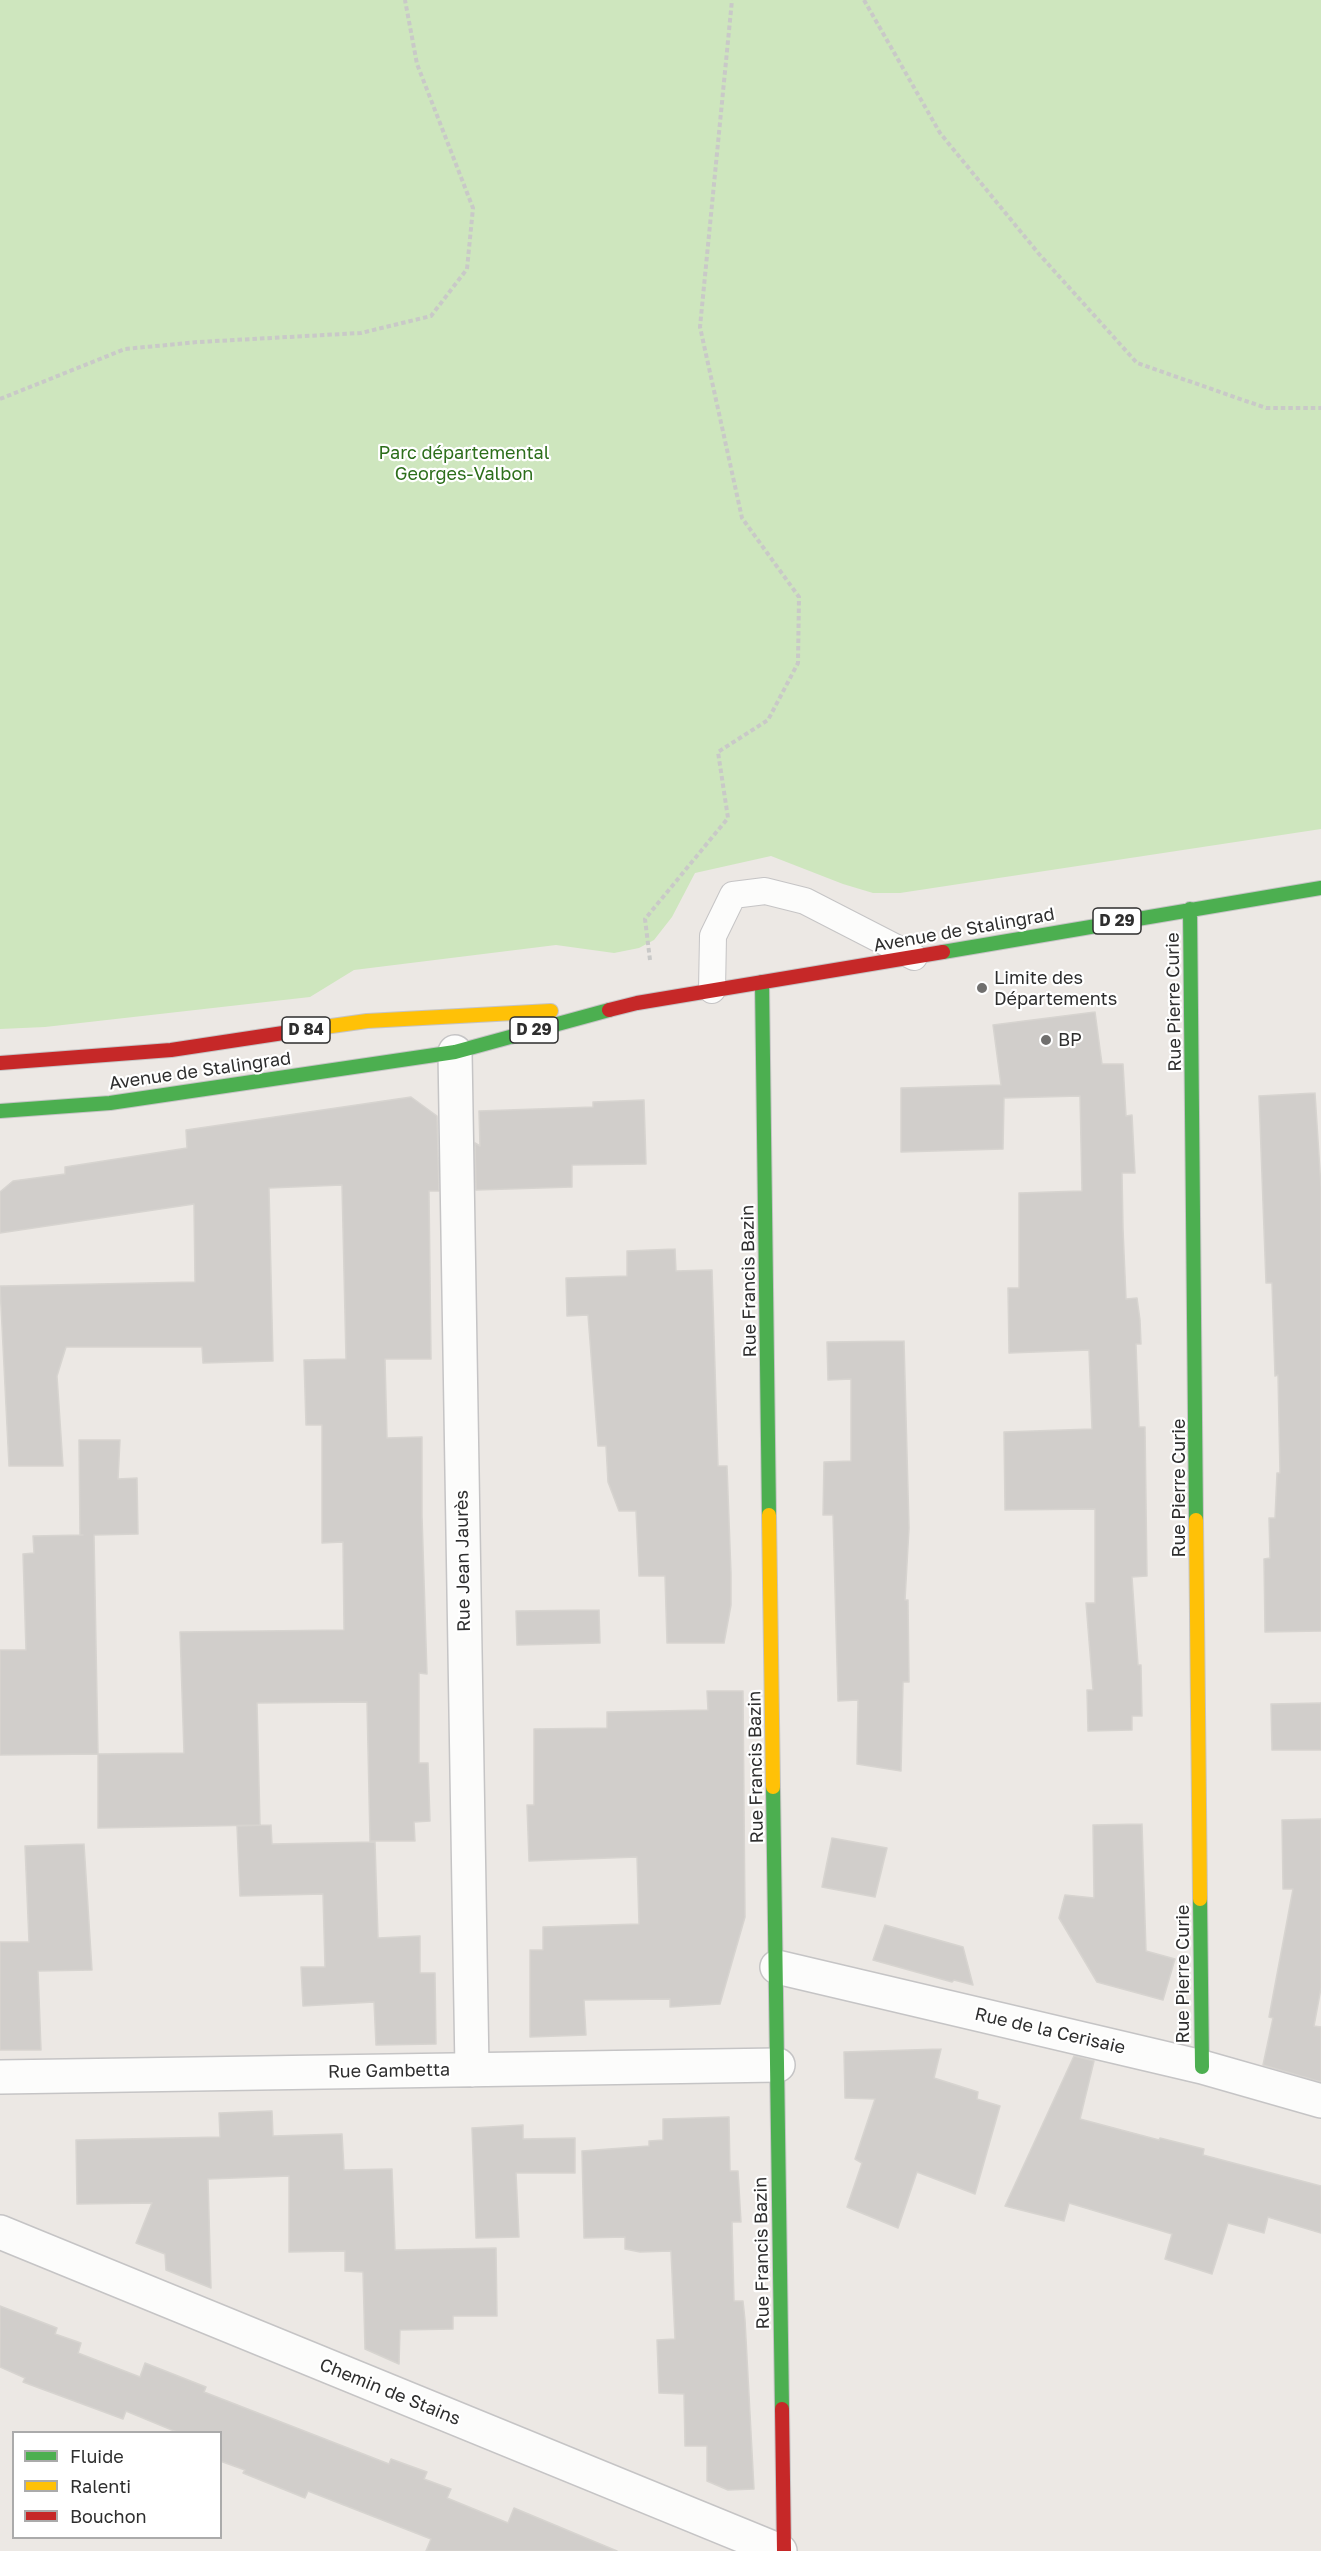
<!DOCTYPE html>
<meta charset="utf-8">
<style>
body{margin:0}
#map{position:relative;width:1321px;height:2551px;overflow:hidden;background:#ece8e4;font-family:"Golos Text",sans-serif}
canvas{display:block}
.legend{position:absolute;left:12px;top:2431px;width:210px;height:108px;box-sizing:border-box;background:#fff;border:2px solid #ababab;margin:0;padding:8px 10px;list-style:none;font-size:18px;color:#2e2e2e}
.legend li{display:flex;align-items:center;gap:12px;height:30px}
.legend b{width:30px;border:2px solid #ababab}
</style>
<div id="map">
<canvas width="1321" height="2551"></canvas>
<ul class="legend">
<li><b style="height:8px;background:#4caf50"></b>Fluide</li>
<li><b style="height:8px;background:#ffc107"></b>Ralenti</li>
<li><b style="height:8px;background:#c62828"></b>Bouchon</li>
</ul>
</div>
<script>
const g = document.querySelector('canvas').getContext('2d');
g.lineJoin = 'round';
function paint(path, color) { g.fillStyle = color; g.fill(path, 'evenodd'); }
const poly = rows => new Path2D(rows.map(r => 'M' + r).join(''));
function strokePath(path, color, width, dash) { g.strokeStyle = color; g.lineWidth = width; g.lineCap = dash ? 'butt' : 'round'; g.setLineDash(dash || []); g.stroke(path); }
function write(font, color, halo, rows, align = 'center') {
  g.font = font + ' "Golos Text",sans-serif'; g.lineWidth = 4.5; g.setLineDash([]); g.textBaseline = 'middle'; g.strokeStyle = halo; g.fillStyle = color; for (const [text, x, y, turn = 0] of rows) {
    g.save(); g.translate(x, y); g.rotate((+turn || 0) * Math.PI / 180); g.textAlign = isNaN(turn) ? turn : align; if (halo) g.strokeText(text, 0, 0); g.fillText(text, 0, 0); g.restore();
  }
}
paint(poly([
 [0,0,1321,0,1321,829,900,893,873,893,843,884,771,856,695,873,672,917,654,940,639,948,614,953,556,945,354,970,310,997,45,1027,0,1029]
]), '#cee6be');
const building = poly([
 [1095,1012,1102,1064,1123,1064,1126,1116,1132,1115,1135,1173,1122,1173,1123,1229,1126,1299,1137,1298,1140,1320,1141,1344,1136,1344,1139,1427,1145,1427,1147,1576,1132,1577,1138,1665,1141,1665,1142,1716,1132,1716,1132,1730,1088,1731,1087,1690,1093,1690,1086,1603,1095,1603,1095,1509,1005,1510,1004,1432,1092,1429,1089,1350,1009,1353,1008,1288,1019,1288,1019,1193,1082,1191,1080,1096,1004,1098,1003,1149,901,1152,901,1088,1001,1085,993,1025,1095,1012],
 [1315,1093,1321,1187,1321,1631,1265,1632,1264,1559,1270,1558,1269,1518,1275,1518,1277,1473,1280,1473,1278,1375,1275,1376,1272,1283,1266,1283,1259,1096,1315,1093],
 [411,1097,437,1116,439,1191,429,1191,431,1359,385,1359,387,1438,422,1437,422,1516,427,1674,419,1673,419,1763,428,1763,430,1821,414,1822,415,1841,370,1841,367,1702,257,1703,260,1825,98,1828,98,1754,184,1753,180,1632,344,1630,343,1542,322,1543,322,1425,306,1425,304,1360,346,1359,342,1185,269,1188,273,1361,203,1363,202,1347,66,1347,57,1376,63,1466,9,1466,0,1286,195,1282,194,1204,0,1233,0,1192,13,1181,65,1174,65,1167,187,1148,186,1130,411,1097],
 [644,1100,646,1164,572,1165,572,1187,476,1190,475,1143,480,1146,479,1111,593,1107,593,1102,644,1100],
 [675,1249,676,1271,712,1270,718,1466,727,1466,731,1574,731,1605,724,1643,667,1643,665,1576,639,1576,636,1511,619,1511,608,1482,606,1446,598,1446,588,1315,567,1316,566,1278,627,1276,627,1251,675,1249],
 [904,1341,909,1528,905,1600,908,1600,909,1682,903,1682,901,1771,857,1764,858,1700,838,1701,833,1515,823,1515,824,1462,851,1461,851,1379,828,1380,827,1342,904,1341],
 [79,1440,120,1440,118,1479,137,1478,138,1534,94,1535,98,1754,0,1755,0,1650,26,1650,23,1554,34,1553,33,1536,83,1535,80,1535,79,1440],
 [599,1610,600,1643,517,1645,516,1611,599,1610],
 [707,1691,743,1691,745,1917,720,2004,670,2007,670,1999,584,2000,586,2035,530,2037,530,1950,543,1950,543,1927,639,1924,637,1857,529,1861,527,1805,534,1805,534,1729,607,1728,607,1712,708,1710,707,1691],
 [1321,1703,1321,1750,1272,1750,1271,1704,1321,1703],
 [1321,1819,1321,1988,1314,2026,1321,2027,1321,2082,1263,2065,1273,2018,1269,2017,1293,1889,1283,1889,1282,1820,1321,1819],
 [1142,1824,1146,1951,1175,1959,1163,2000,1097,1982,1059,1918,1065,1895,1094,1898,1093,1825,1142,1824],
 [271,1825,272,1844,375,1842,378,1938,420,1936,420,1973,435,1973,436,2044,376,2045,374,2002,303,2006,301,1967,325,1967,323,1894,240,1896,237,1826,271,1825],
 [832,1838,887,1848,875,1897,822,1887,832,1838],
 [84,1844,92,1970,38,1971,41,2050,0,2050,0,1942,29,1942,25,1846,84,1844],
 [885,1925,963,1947,973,1985,954,1980,952,1982,873,1960,885,1925],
 [941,2049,934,2078,978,2092,977,2099,1000,2106,975,2194,917,2172,898,2228,847,2207,862,2163,855,2159,875,2099,845,2098,844,2052,941,2049],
 [1074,2056,1094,2061,1080,2119,1159,2140,1160,2138,1204,2149,1203,2155,1321,2186,1321,2233,1268,2217,1264,2233,1228,2223,1212,2274,1165,2259,1172,2234,1069,2203,1064,2221,1005,2206,1074,2056],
 [272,2111,273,2136,342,2134,344,2170,392,2169,395,2250,496,2248,497,2316,453,2316,453,2329,400,2330,399,2364,365,2349,363,2272,345,2271,345,2251,289,2252,289,2176,208,2179,211,2288,166,2270,165,2254,136,2243,152,2203,77,2204,76,2140,220,2137,219,2113,272,2111],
 [729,2117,730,2171,738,2171,741,2222,732,2222,734,2301,743,2301,745,2320,754,2489,728,2490,707,2481,707,2446,685,2446,684,2394,659,2393,657,2340,675,2339,671,2251,640,2252,625,2249,625,2237,584,2238,582,2151,649,2146,649,2141,663,2140,663,2119,729,2117],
 [523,2125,523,2139,575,2138,575,2173,516,2173,519,2237,476,2238,472,2128,523,2125],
 [0,2306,57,2328,55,2334,81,2343,78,2353,140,2377,145,2363,206,2387,204,2392,389,2464,391,2459,427,2472,424,2479,451,2489,447,2498,508,2523,514,2508,617,2551,426,2551,431,2539,308,2491,305,2498,243,2473,245,2470,220,2461,220,2433,179,2433,126,2411,123,2419,23,2382,25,2378,0,2367,0,2306]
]);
paint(building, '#d1cecb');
strokePath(building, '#d7d4d0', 1.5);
const lane = poly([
 [712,990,713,936,733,895,765,891,805,901,914,957]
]);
const street = poly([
 [455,1052,472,2070],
 [777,1967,1202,2067,1321,2101],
 [0,2077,778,2065],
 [0,2232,780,2551]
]);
const fast = poly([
 [1190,909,1196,1520],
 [943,952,1321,888],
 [762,982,769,1515],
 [0,1111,110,1103,455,1052,609,1010],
 [773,1787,782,2409],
 [1200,1899,1202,2067]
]);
const slow = poly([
 [303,1030,367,1021,551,1011],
 [769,1515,773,1787],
 [1196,1520,1200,1899]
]);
const jam = poly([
 [609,1010,637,1003,943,952],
 [0,1063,171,1050,303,1030],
 [782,2409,784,2551]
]);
strokePath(lane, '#c5c4c5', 28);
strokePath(street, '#c5c4c5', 36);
strokePath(fast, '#c5c4c5', 16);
strokePath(slow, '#c5c4c5', 16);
strokePath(jam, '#c5c4c5', 16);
strokePath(poly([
 [864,0,940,133,1039,254,1137,363,1266,408,1321,408],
 [0,399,125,349,198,342,361,333,431,316,467,269,473,208,417,64,405,0],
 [650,960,645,919,728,818,718,752,768,720,798,663,799,597,742,518,700,327,732,0]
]), '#c9c9c8', 4, [4.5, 3]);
strokePath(lane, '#fcfcfb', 26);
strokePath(street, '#fcfcfb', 33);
strokePath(fast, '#4caf50', 14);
strokePath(slow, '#ffc107', 14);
strokePath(jam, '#c62828', 14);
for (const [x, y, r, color] of [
 [982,988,6,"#706f6e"],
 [1046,1040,6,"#706f6e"]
]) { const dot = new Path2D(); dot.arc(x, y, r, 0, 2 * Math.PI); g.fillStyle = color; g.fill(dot); strokePath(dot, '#fff', 2); }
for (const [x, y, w] of [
 [1117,921,48],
 [306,1030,48],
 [534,1030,48]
]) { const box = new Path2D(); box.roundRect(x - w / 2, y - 13, w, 26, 4.5); g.fillStyle = '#fff'; g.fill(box); strokePath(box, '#2e2e2e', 1.5); }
write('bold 16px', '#2e2e2e', null, [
 ["D 29",1117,921],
 ["D 84",306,1030],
 ["D 29",534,1030]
]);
write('18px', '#2c6e1b', '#fff', [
 ["Parc départemental",464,453],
 ["Georges-Valbon",464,474]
]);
write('18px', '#2e2e2e', '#fff', [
 ["Avenue de Stalingrad",964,930,-10],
 ["Rue Pierre Curie",1174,1002,-91],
 ["Avenue de Stalingrad",200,1071,-8],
 ["Rue Francis Bazin",749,1281,-91],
 ["Rue Pierre Curie",1179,1488,-90],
 ["Rue Jean Jaurès",463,1561,-91],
 ["Rue Francis Bazin",756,1767,-91],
 ["Rue Pierre Curie",1183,1974,-90],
 ["Rue de la Cerisaie",1050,2031,13],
 ["Rue Gambetta",389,2071,-1],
 ["Rue Francis Bazin",762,2253,-91],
 ["Chemin de Stains",390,2392,22]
]);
write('18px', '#2e2e2e', '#fff', [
 ["Limite des",994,978],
 ["Départements",994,999],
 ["BP",1058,1040]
], 'left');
</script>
